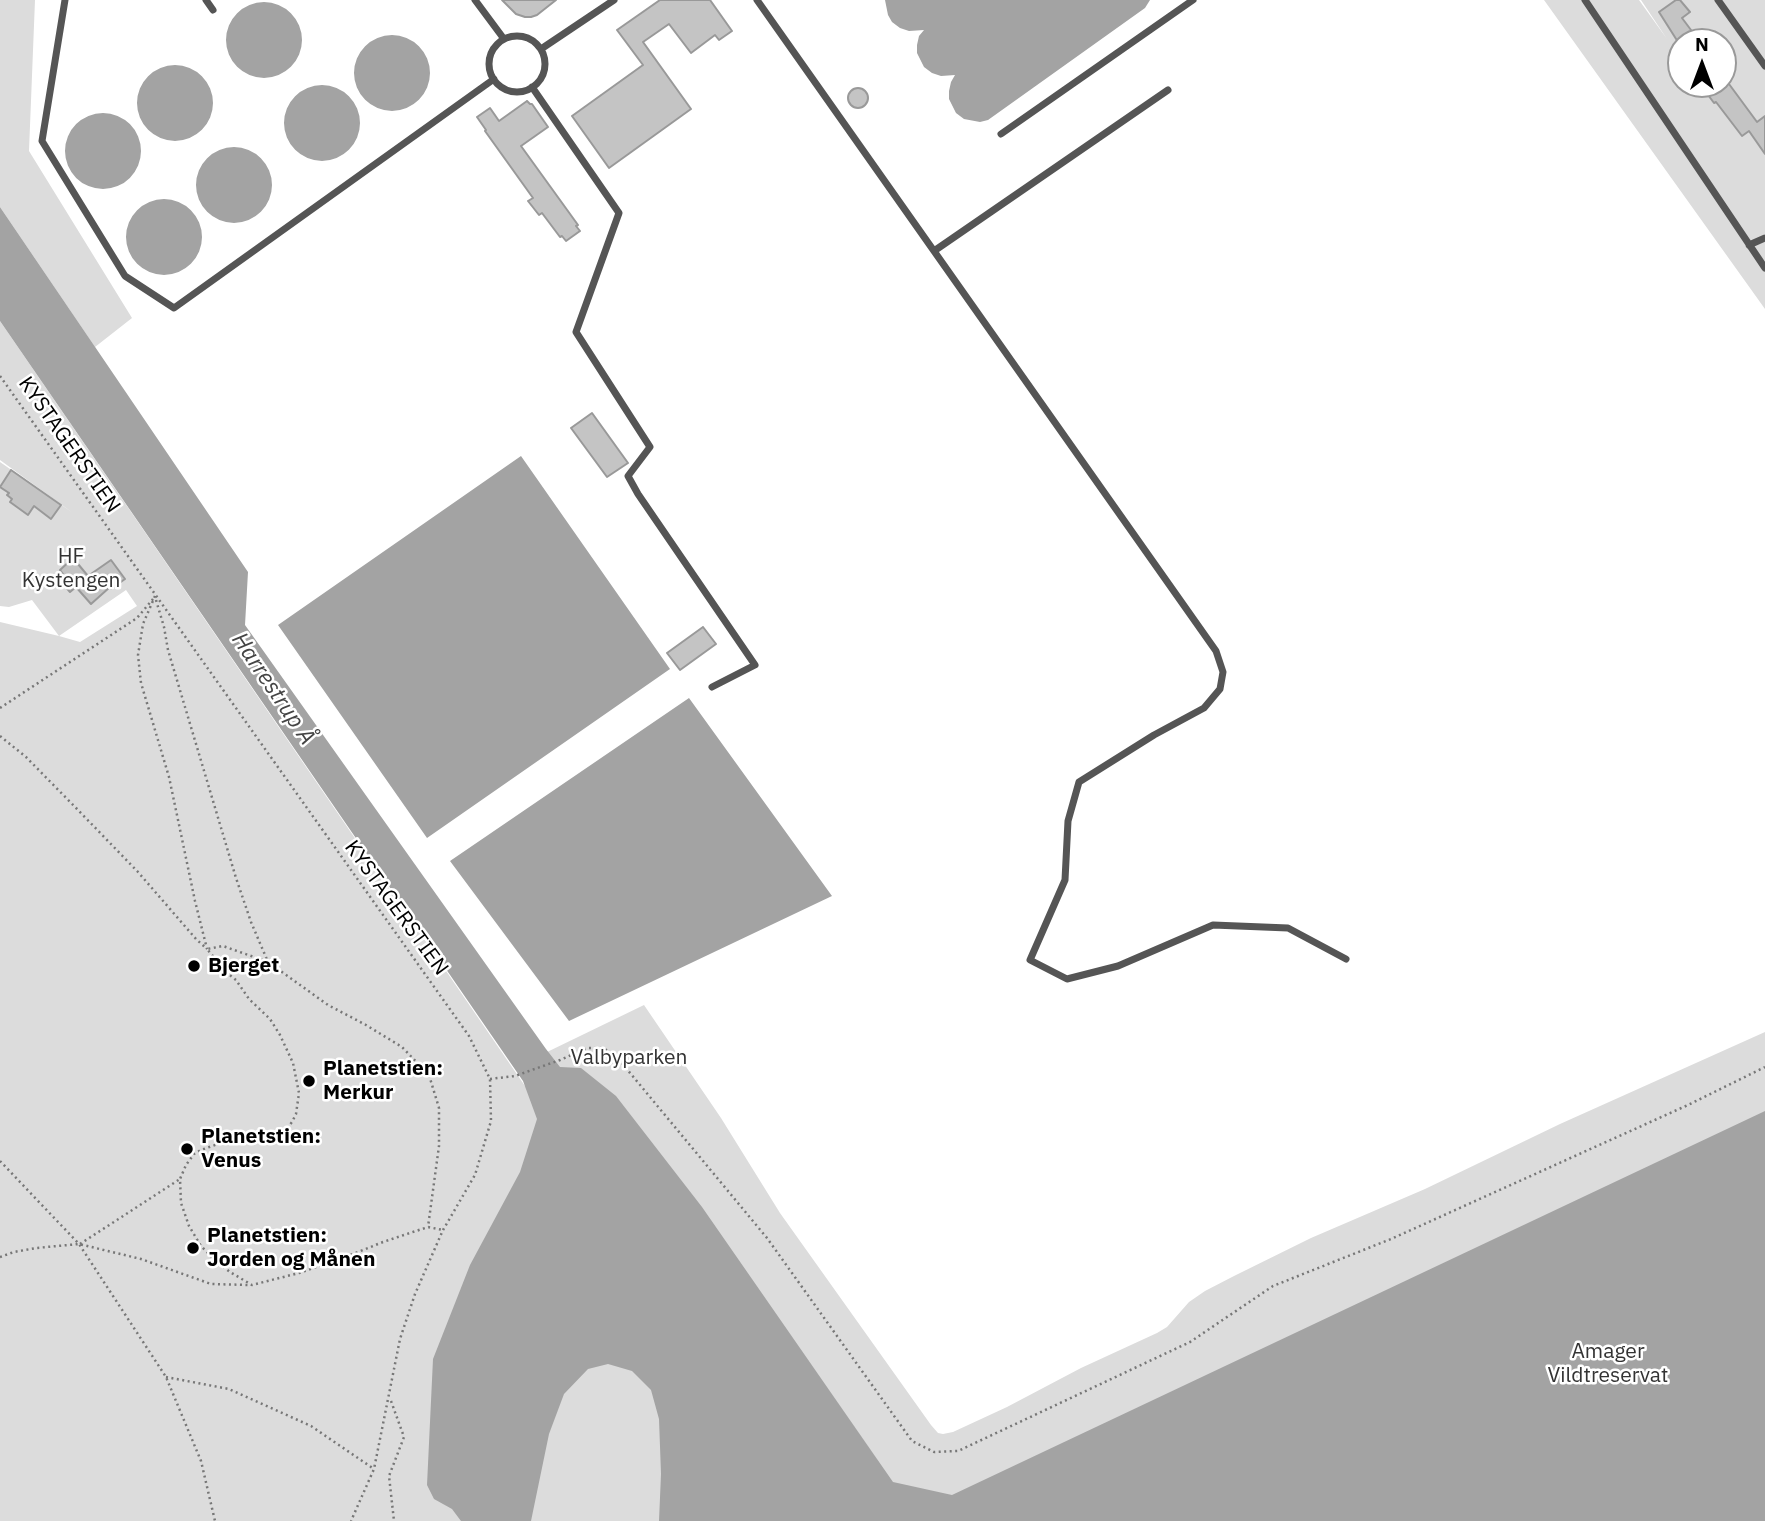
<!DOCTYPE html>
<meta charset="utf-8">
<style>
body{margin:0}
#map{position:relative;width:1765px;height:1521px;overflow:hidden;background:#fff;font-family:"IBM Plex Sans",sans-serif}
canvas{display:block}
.north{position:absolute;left:1667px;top:28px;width:70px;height:70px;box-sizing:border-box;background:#fff;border:2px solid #999;border-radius:50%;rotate:0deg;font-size:19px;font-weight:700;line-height:28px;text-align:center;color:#000}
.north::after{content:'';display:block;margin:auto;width:24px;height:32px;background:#000;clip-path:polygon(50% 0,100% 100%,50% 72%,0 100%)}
</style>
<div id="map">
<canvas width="1765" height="1521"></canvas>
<div class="north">N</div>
</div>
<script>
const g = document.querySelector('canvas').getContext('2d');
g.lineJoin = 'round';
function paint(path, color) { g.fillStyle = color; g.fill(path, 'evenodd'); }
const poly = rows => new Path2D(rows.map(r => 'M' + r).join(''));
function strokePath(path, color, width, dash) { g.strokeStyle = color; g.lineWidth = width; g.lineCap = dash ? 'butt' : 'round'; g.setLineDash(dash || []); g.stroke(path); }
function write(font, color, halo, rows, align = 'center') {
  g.font = font + ' "IBM Plex Sans",sans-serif'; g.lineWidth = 5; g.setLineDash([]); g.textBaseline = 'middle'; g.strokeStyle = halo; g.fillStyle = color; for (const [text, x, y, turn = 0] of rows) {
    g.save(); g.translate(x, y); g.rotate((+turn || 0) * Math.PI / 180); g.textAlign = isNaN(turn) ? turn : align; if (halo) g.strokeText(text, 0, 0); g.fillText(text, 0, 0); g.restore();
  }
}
paint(poly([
 [0,0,35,0,29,151,132,318,95,347,0,207],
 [1544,0,1639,0,1667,39,1641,0,1765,0,1765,309],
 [1681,42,1723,42,1723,84,1681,84],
 [0,321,525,1086,878,1461,729,1248,554,1066,545,1053,644,1005,721,1118,780,1213,931,1425,938,1433,943,1434,953,1432,1007,1407,1081,1368,1157,1333,1167,1327,1189,1302,1205,1291,1234,1276,1311,1238,1425,1189,1560,1124,1765,1032,1765,1521,0,1521,0,622,59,636,32,600,9,607,0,606,0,462,73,513,0,460],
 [126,590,137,606,80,642,59,636]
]), '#dcdcdc');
paint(poly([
 [885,0,1150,0,1145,8,988,120,980,122,964,119,956,113,949,99,949,91,951,82,955,75,941,76,932,73,924,67,917,53,917,45,919,36,924,30,909,31,900,28,892,22,888,15],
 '226 40a38 38 0 1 1 76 0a38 38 0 1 1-76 0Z',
 '354 73a38 38 0 1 1 76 0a38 38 0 1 1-76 0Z',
 '137 103a38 38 0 1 1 76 0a38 38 0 1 1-76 0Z',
 '284 123a38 38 0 1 1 76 0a38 38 0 1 1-76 0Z',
 '65 151a38 38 0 1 1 76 0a38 38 0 1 1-76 0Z',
 '196 185a38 38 0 1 1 76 0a38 38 0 1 1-76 0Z',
 '126 237a38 38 0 1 1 76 0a38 38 0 1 1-76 0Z',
 [0,207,248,572,245,625,546,1049,560,1067,581,1068,616,1096,702,1207,893,1482,952,1495,1765,1111,1765,1521,659,1521,661,1474,659,1419,651,1390,632,1371,608,1364,588,1369,564,1394,549,1434,531,1521,461,1521,452,1509,434,1499,427,1485,433,1359,470,1265,520,1172,537,1119,523,1081,0,321],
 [521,456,670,669,427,838,278,625],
 [689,698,832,896,569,1021,450,861]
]), '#a3a3a3');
const building = poly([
 [502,0,556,0,537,15,531,17,525,17,516,14,502,0],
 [660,0,710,0,732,31,719,40,715,35,691,53,669,24,643,42,691,109,609,168,572,116,643,65,617,30,660,0],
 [1676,0,1680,0,1690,12,1682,18,1700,42,1678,42,1659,12,1676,0],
 [1700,84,1729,84,1757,122,1765,116,1765,154,1749,131,1742,136,1716,102,1714,103,1700,84],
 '848 98a10 10 0 1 1 20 0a10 10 0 1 1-20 0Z',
 [527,101,530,104,532,104,548,127,521,146,578,225,576,226,580,231,566,241,562,236,560,237,542,213,539,215,528,201,533,198,485,131,486,130,477,117,490,108,499,121,527,101],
 [592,413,628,463,607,477,571,428,592,413],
 [11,470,61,505,51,519,34,506,28,515,10,502,12,499,7,495,9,493,0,487,11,470],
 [73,558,88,576,111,560,125,579,111,589,110,587,91,604,76,587,70,592,58,578,63,574,60,570,73,558],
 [703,627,716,644,680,670,667,653,703,627]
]);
paint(building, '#c4c4c4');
strokePath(building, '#999', 2);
strokePath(poly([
 [0,376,469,1036,490,1079,491,1121,475,1175,443,1230,415,1294,400,1339,374,1469,351,1521],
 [155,596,143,624,138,655,141,683,169,777,195,901,207,949],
 [156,600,164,627,168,650,236,878,251,922,268,962,223,946,207,949,227,973,236,980,249,999,270,1019,280,1035,293,1063,299,1093,296,1114,292,1122,285,1131,270,1136,229,1140,201,1150,194,1154,186,1165,180,1179,181,1203,189,1226,201,1246,215,1260,230,1272,252,1285,299,1273,343,1258,383,1242,428,1227,443,1230],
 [0,708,137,618,153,599],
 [0,736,26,757,77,809,138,872,196,939,207,949],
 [268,962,328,1005,366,1025,402,1047,429,1075,439,1108,439,1146,428,1227],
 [490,1079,515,1076,560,1060,587,1048,603,1048,616,1056,767,1238,912,1441,934,1452,958,1451,1190,1342,1273,1286,1391,1239,1688,1105,1765,1067],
 [0,1161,79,1244,166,1377,201,1461,215,1521],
 [80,1244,180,1179],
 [0,1257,14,1252,36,1248,79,1244,141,1259,211,1284,249,1285],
 [166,1377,229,1389,311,1426,374,1469],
 [391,1401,404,1437,389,1476,394,1521]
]), '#777', 2.5, [2, 3.5]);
strokePath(poly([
 [65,0,42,141,125,276,174,308,494,79],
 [206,0,213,10],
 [475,0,504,39],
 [757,0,1216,651,1223,672,1220,689,1204,708,1154,735,1079,782,1068,821,1065,880,1030,960,1067,979,1118,966,1213,925,1288,928,1346,959],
 [1585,0,1765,268],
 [1718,0,1765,66],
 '489 64a28 28 0 1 1 56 0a28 28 0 1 1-56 0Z',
 [541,49,614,0],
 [532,87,619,213,576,332,650,447,628,476,638,494,755,665,712,687],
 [1001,134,1193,0],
 [1749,245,1765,238],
 [934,251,1168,90]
]), '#555', 7);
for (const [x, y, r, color] of [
 [194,966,7,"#000"],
 [309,1081,7,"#000"],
 [187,1149,7,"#000"],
 [193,1248,7,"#000"]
]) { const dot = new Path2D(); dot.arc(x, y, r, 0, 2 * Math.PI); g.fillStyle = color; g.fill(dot); strokePath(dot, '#fff', 2.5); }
write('21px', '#000', '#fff', [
 ["KYSTAGERSTIEN",69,445,55],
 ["KYSTAGERSTIEN",396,908,54]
]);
write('21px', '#333', '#fff', [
 ["HF",71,557],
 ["Kystengen",71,581],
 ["Valbyparken",629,1058],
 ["Amager",1608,1352],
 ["Vildtreservat",1608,1376]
]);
write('bold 21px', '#000', '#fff', [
 ["Bjerget",208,966],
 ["Planetstien:",323,1069],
 ["Merkur",323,1093],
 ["Planetstien:",201,1137],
 ["Venus",201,1161],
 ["Planetstien:",207,1236],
 ["Jorden og Månen",207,1260]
], 'left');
write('italic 23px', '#444', '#fff', [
 ["Harrestrup Å",273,689,56]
]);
</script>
